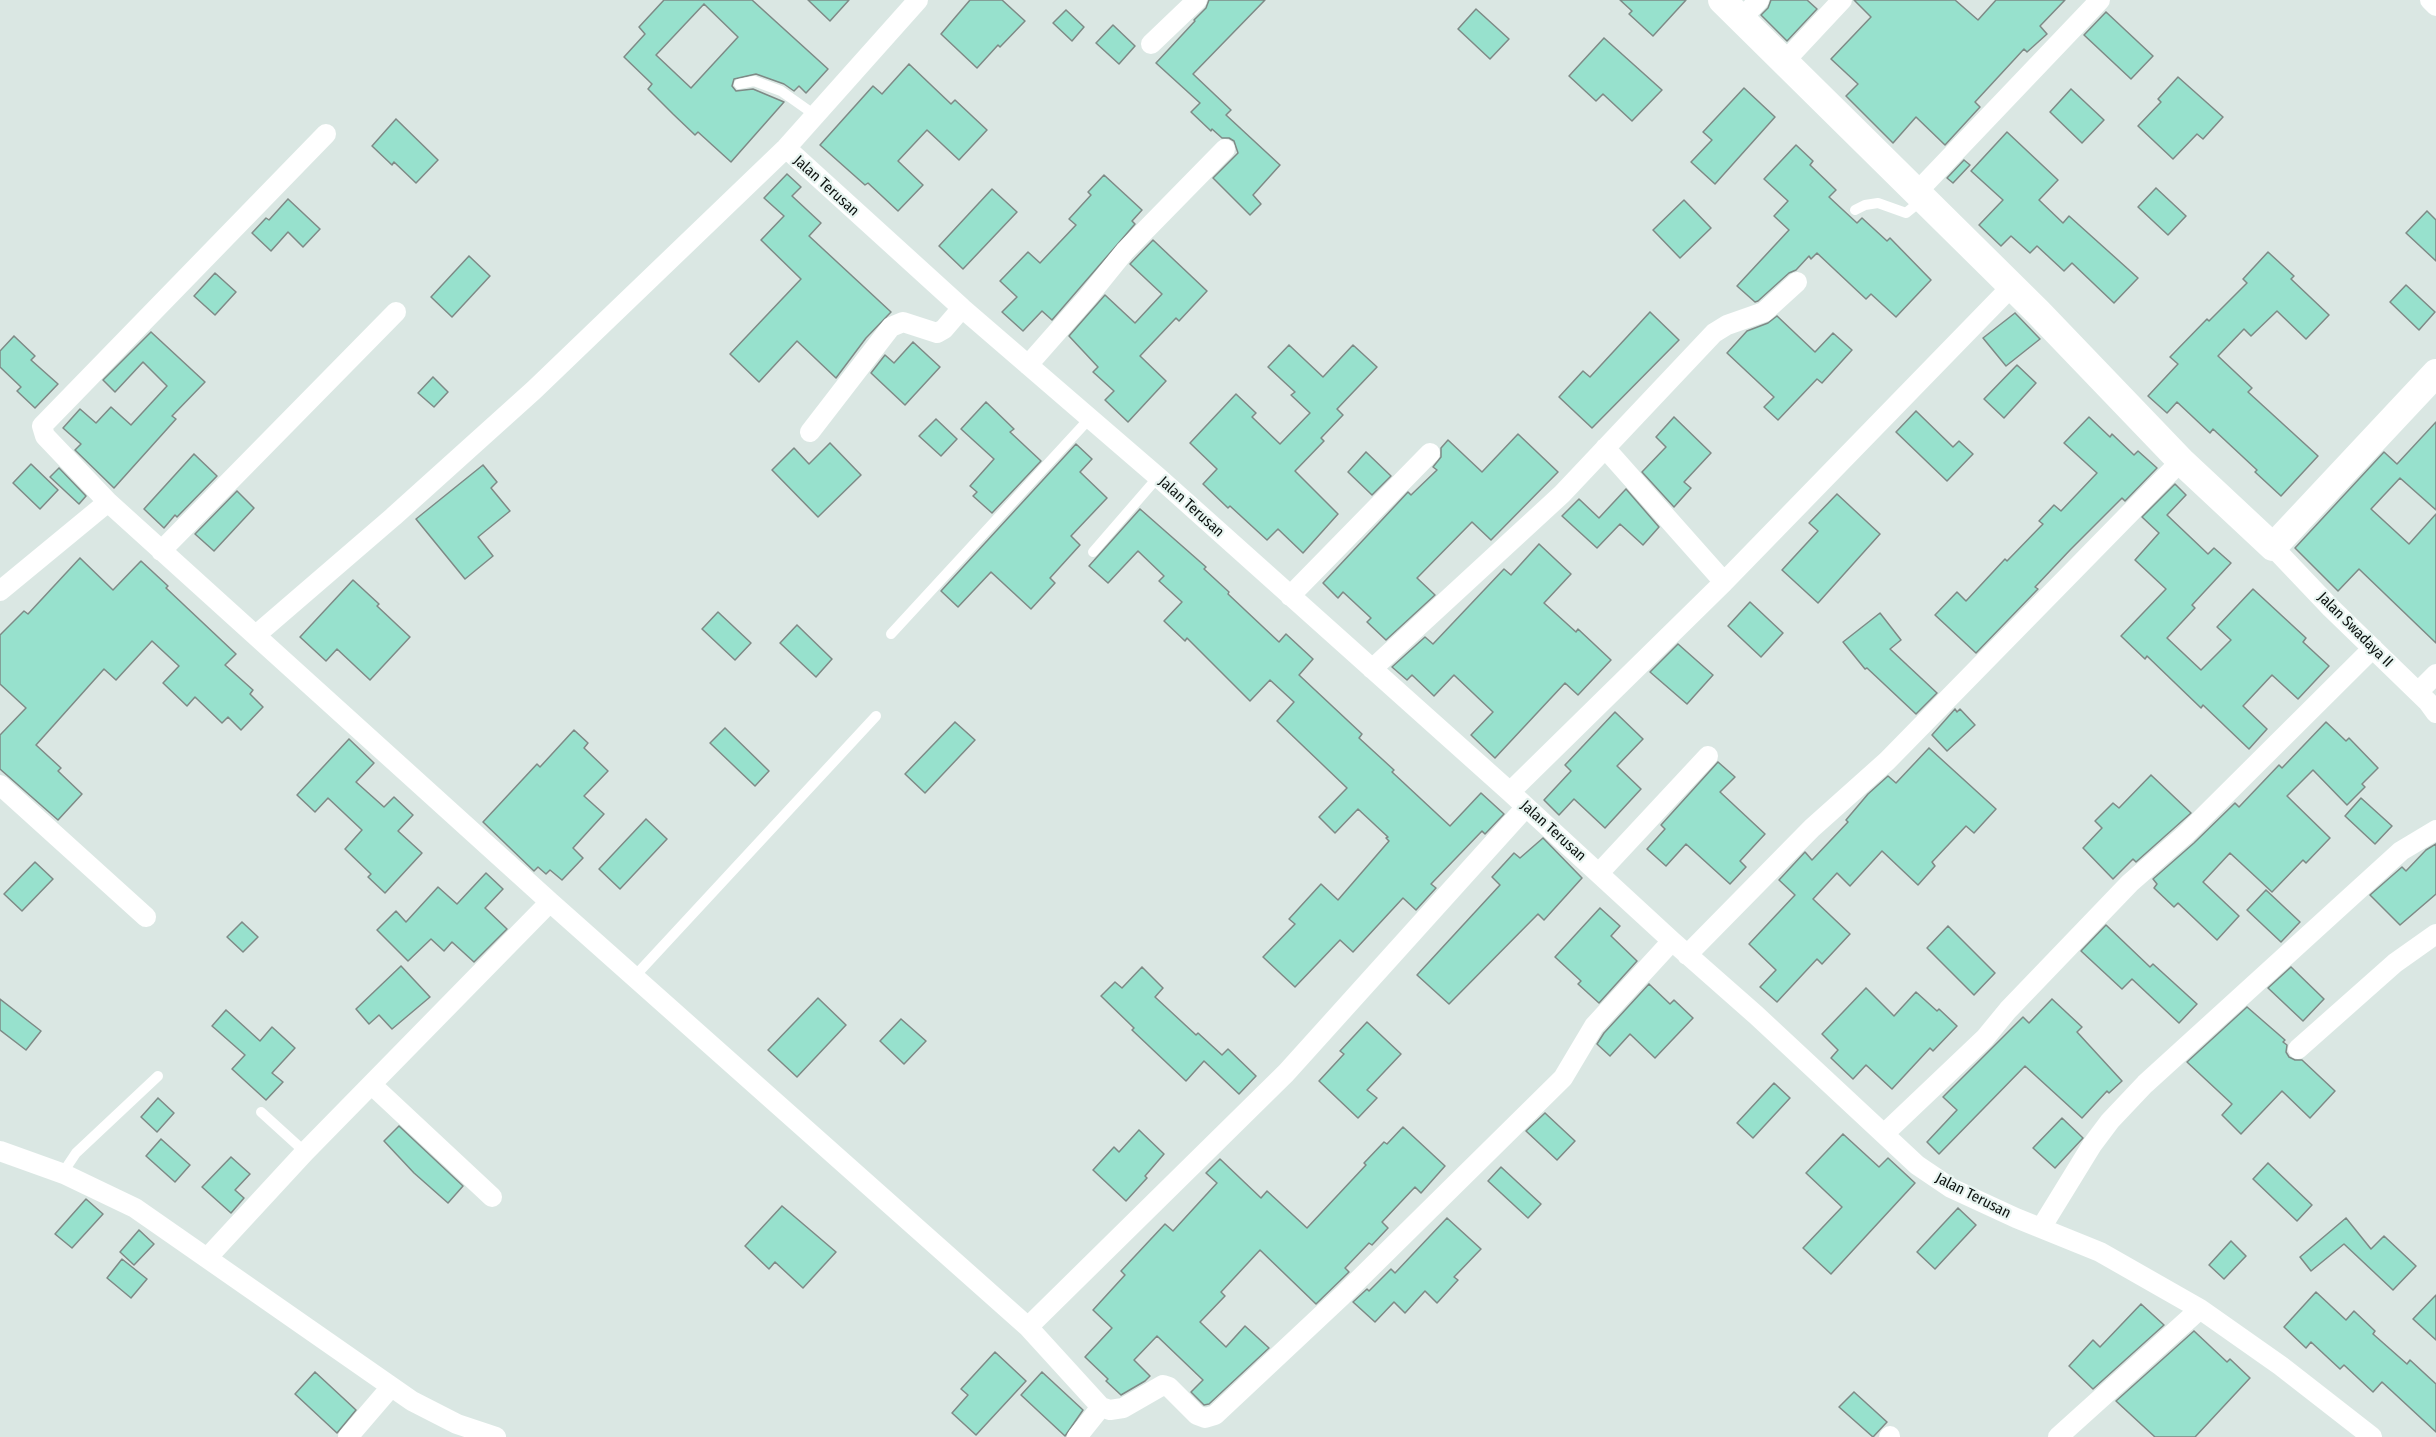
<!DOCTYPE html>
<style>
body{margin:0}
canvas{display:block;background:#dae7e3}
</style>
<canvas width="2436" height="1437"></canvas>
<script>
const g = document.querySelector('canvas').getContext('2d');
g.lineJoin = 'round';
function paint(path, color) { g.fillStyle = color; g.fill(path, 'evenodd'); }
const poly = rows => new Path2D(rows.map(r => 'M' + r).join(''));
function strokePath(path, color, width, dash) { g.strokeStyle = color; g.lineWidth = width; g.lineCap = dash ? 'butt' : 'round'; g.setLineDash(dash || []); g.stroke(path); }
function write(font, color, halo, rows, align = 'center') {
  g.font = font + ' "Fira Sans Condensed",sans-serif'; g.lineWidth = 4.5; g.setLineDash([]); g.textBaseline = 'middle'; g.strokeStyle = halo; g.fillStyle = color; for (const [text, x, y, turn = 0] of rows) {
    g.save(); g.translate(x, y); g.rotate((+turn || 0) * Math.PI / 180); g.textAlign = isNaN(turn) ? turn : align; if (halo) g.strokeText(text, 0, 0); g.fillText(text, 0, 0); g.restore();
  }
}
const building = poly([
 [664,0,752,0,828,69,806,93,799,86,794,91,784,84,756,74,734,79,732,86,736,91,753,89,784,102,731,162,698,132,695,135,673,114,648,89,652,84,624,57,645,34,639,27,664,0],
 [704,4,738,37,691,88,656,55,704,4],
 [808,0,849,0,830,21,808,0],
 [970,0,1002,0,1025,21,1000,47,998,45,977,68,941,34,970,0],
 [1209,0,1265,0,1193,74,1231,110,1226,115,1280,165,1253,195,1261,204,1250,215,1213,178,1238,153,1234,141,1229,138,1222,138,1212,129,1211,131,1191,112,1200,103,1156,63,1195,21,1194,20,1206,8,1209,0],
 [1620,0,1686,0,1653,36,1629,14,1632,11,1620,0],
 [1771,0,1807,0,1817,9,1787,41,1761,15,1768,8,1771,0],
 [1854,0,1955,0,1978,20,1996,0,2065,0,2040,26,2047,34,2027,52,2024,49,1975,102,1980,107,1945,145,1916,117,1893,143,1846,96,1858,84,1831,59,1871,17,1854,0],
 [1476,9,1509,39,1490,59,1458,29,1476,9],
 [1066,10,1084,27,1072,41,1053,23,1066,10],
 [2106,12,2153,56,2131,79,2084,35,2106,12],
 [1113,25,1135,46,1119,64,1096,43,1113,25],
 [1604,38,1662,90,1632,121,1603,94,1596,101,1569,76,1604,38],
 [909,64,951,104,955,100,987,130,959,160,927,130,898,161,923,185,898,211,868,183,865,185,820,145,873,86,882,94,909,64],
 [2178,77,2223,117,2203,139,2197,134,2173,159,2138,126,2161,102,2158,99,2178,77],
 [1744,88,1775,117,1715,184,1691,162,1712,140,1703,132,1744,88],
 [2071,89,2104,120,2082,143,2050,112,2071,89],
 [396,119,438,160,416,183,394,162,392,165,372,146,396,119],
 [2007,132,2058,180,2039,200,2063,223,2069,216,2138,278,2114,303,2072,263,2064,271,2037,246,2030,253,2011,236,2001,246,1979,225,2003,200,1971,171,2007,132],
 [1796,145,1813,161,1810,165,1836,190,1829,197,1857,223,1862,218,1887,241,1890,238,1931,280,1896,317,1871,294,1866,299,1817,253,1811,259,1809,256,1796,270,1789,273,1758,301,1755,302,1737,286,1789,230,1774,216,1788,201,1764,179,1796,145],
 [1964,160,1970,165,1953,183,1947,178,1964,160],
 [787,174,801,187,792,196,821,223,809,236,891,312,866,338,836,378,797,341,759,382,730,354,801,279,761,240,784,216,764,198,787,174],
 [1104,175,1142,210,1132,221,1135,224,1052,320,1042,311,1023,331,1002,312,1017,297,1000,281,1028,252,1040,263,1076,225,1069,219,1091,195,1088,192,1104,175],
 [2156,188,2186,216,2168,235,2138,207,2156,188],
 [992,189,1017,212,963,269,939,246,992,189],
 [288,199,320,229,303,247,288,232,271,251,252,233,266,218,269,220,288,199],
 [1684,200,1711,228,1680,258,1653,230,1684,200],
 [2427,211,2436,220,2436,261,2406,233,2427,211],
 [1153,240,1207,291,1179,321,1176,318,1140,356,1166,381,1128,422,1105,400,1114,391,1093,372,1098,367,1069,336,1105,295,1135,323,1162,294,1130,264,1153,240],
 [2268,252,2294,276,2291,279,2329,315,2306,339,2277,311,2251,336,2244,329,2218,356,2252,388,2248,392,2318,456,2281,496,2255,472,2257,470,2213,429,2210,433,2177,402,2167,413,2148,396,2178,364,2170,357,2207,319,2209,321,2247,283,2243,279,2268,252],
 [469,256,490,276,452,317,431,297,469,256],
 [215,273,236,292,215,315,194,296,215,273],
 [2406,285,2435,312,2419,330,2390,302,2406,285],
 [1650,312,1679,340,1592,428,1559,397,1583,371,1590,377,1650,312],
 [2015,313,2040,339,2006,366,1983,338,2015,313],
 [1777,316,1815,352,1833,333,1852,350,1822,383,1817,379,1778,420,1764,407,1774,397,1727,353,1747,331,1768,323,1777,316],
 [151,332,205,382,172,416,176,419,114,488,75,450,81,444,63,428,80,409,96,423,111,407,131,425,167,386,143,362,115,392,103,380,151,332],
 [14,336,35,356,31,360,58,384,35,408,17,391,21,387,0,367,0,351,14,336],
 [913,342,940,367,905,405,871,373,885,355,894,363,913,342],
 [1289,345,1323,377,1353,345,1377,367,1337,409,1343,415,1321,438,1324,441,1295,471,1338,514,1303,553,1278,529,1267,540,1230,506,1228,508,1203,484,1217,469,1190,443,1236,394,1256,413,1252,417,1280,444,1310,413,1291,395,1295,392,1268,367,1289,345],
 [2017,365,2036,383,2004,418,1984,399,2017,365],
 [433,377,448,392,434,407,418,393,433,377],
 [986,402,1014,429,1010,432,1041,461,992,513,973,496,977,492,970,486,994,459,961,429,986,402],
 [1916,411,1953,447,1959,441,1973,454,1947,481,1896,432,1916,411],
 [1674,417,1711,453,1684,482,1691,488,1674,507,1642,472,1666,447,1656,437,1674,417],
 [2089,417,2110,437,2112,434,2134,455,2138,451,2157,468,2125,501,2122,498,2070,550,2035,587,2038,589,1976,653,1935,615,1957,592,1966,601,2005,559,2007,561,2043,524,2039,521,2054,505,2061,511,2097,473,2064,443,2089,417],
 [936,419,957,439,941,456,919,436,936,419],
 [2436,422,2436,510,2400,478,2371,509,2409,544,2436,514,2436,643,2359,569,2338,591,2295,548,2384,452,2397,464,2436,422],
 [1518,434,1558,472,1491,540,1472,522,1417,578,1435,595,1386,640,1367,622,1371,618,1343,592,1338,598,1323,583,1408,492,1411,495,1437,470,1433,467,1441,457,1441,448,1448,440,1482,472,1518,434],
 [830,443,861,475,818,517,772,470,794,448,809,464,830,443],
 [1076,444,1092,459,1080,472,1107,498,1071,536,1080,545,1050,578,1055,583,1031,609,991,572,958,607,941,591,1076,444],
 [1366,452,1391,476,1372,495,1348,472,1366,452],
 [194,454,217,476,177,517,175,515,164,528,144,509,194,454],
 [31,464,58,490,40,509,13,483,31,464],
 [483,465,497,482,491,488,510,511,478,537,493,556,465,579,416,519,483,465],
 [59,468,86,496,79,504,50,477,59,468],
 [2175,484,2186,495,2167,515,2208,554,2214,548,2231,563,2192,605,2195,608,2167,638,2201,670,2231,640,2217,627,2253,589,2306,638,2303,642,2329,666,2298,699,2272,675,2243,706,2267,729,2249,749,2203,705,2201,708,2147,656,2145,659,2121,636,2166,589,2135,560,2159,533,2142,517,2175,484],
 [1626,489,1659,527,1643,545,1620,524,1597,548,1562,516,1579,499,1599,518,1626,489],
 [237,491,254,508,214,551,195,534,237,491],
 [1837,494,1880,534,1818,603,1782,570,1818,531,1809,523,1837,494],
 [1140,509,1206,567,1204,569,1229,592,1228,594,1279,642,1286,634,1313,659,1299,675,1362,734,1359,738,1394,770,1392,772,1450,826,1481,793,1504,814,1485,834,1482,831,1431,884,1436,888,1416,910,1403,898,1353,952,1340,940,1295,987,1263,957,1295,924,1289,919,1321,884,1338,900,1389,841,1386,838,1388,837,1358,809,1335,833,1319,817,1347,788,1277,721,1294,702,1270,680,1250,701,1187,638,1185,641,1164,621,1182,602,1159,581,1164,576,1138,551,1108,583,1089,566,1140,509],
 [1539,544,1571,574,1544,603,1576,632,1578,629,1611,660,1578,695,1565,683,1495,758,1471,735,1493,712,1454,675,1434,696,1412,675,1407,680,1392,667,1425,637,1433,644,1504,569,1511,575,1539,544],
 [80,558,113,590,141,561,168,586,166,588,236,654,225,665,253,690,250,694,263,707,241,730,228,717,222,723,195,697,187,706,163,683,179,666,152,641,116,680,104,669,36,745,61,768,58,771,82,794,58,820,0,769,0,735,26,708,0,684,0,635,24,611,28,614,80,558],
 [353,580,379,604,377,606,410,637,370,680,337,649,326,661,300,637,353,580],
 [1750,602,1783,633,1761,657,1728,626,1750,602],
 [718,612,751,643,735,660,702,629,718,612],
 [1880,613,1901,640,1890,649,1937,693,1916,714,1867,668,1865,669,1843,642,1880,613],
 [797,625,832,659,816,677,780,643,797,625],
 [1678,644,1713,675,1687,704,1650,672,1678,644],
 [1955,709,1957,712,1960,709,1975,725,1947,751,1932,735,1955,709],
 [1615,712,1643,739,1617,766,1641,789,1605,828,1574,799,1559,815,1544,800,1571,771,1565,765,1615,712],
 [955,722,975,740,925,793,905,774,955,722],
 [2326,722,2346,741,2349,738,2378,768,2362,784,2365,787,2347,805,2313,770,2287,796,2330,838,2306,863,2303,860,2272,892,2230,853,2203,882,2239,916,2217,940,2178,903,2174,907,2154,888,2157,884,2153,879,2194,843,2235,803,2239,807,2279,765,2282,768,2326,722],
 [725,728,769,771,755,786,710,743,725,728],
 [574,730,588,743,584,748,608,771,584,796,604,814,573,848,583,858,562,880,550,870,546,874,538,867,534,871,483,822,537,764,540,767,574,730],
 [349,739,374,763,356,782,384,807,394,797,413,815,398,831,422,853,385,893,368,877,371,874,345,849,362,830,328,798,315,812,297,795,349,739],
 [1929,748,1996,809,1974,833,1966,826,1932,862,1935,866,1918,885,1882,851,1850,886,1837,873,1813,899,1850,934,1822,964,1817,959,1777,1002,1760,987,1776,970,1749,944,1795,895,1779,880,1805,852,1812,860,1848,822,1846,820,1868,794,1888,776,1896,783,1929,748],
 [1718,762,1735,777,1720,792,1765,834,1740,861,1746,867,1730,884,1686,844,1666,866,1647,849,1665,829,1661,825,1718,762],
 [2151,775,2191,813,2136,862,2133,859,2113,879,2083,848,2102,828,2095,821,2113,803,2119,808,2151,775],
 [2361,798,2392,826,2375,844,2345,816,2361,798],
 [646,819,667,839,620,889,599,869,646,819],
 [1543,838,1582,878,1544,920,1538,914,1449,1004,1417,975,1500,885,1492,877,1514,853,1520,858,1543,838],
 [2436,844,2436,894,2400,925,2370,895,2402,867,2406,871,2426,850,2436,844],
 [35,862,53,879,22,911,4,894,35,862],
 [486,873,503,889,485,908,507,929,474,962,452,942,444,951,431,939,408,961,377,930,396,911,406,922,438,887,457,904,486,873],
 [2266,890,2300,922,2281,942,2247,910,2266,890],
 [1600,908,1620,926,1611,936,1637,961,1599,1003,1578,984,1581,981,1555,957,1600,908],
 [242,922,258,937,243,952,227,937,242,922],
 [2106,925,2150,967,2153,964,2197,1004,2179,1023,2132,979,2122,989,2081,951,2106,925],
 [1948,926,1995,973,1974,995,1927,948,1948,926],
 [401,966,430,997,392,1029,379,1015,369,1024,356,1009,401,966],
 [1142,967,1163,988,1155,997,1196,1035,1198,1033,1222,1055,1228,1049,1256,1076,1239,1094,1204,1061,1186,1081,1132,1030,1134,1028,1101,996,1115,982,1122,988,1142,967],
 [2291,967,2324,999,2303,1021,2268,988,2291,967],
 [1649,984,1670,1004,1674,1000,1693,1018,1655,1058,1630,1034,1610,1056,1597,1044,1604,1033,1649,984],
 [1866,988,1894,1016,1916,992,1937,1011,1939,1009,1957,1026,1933,1051,1930,1048,1892,1089,1866,1065,1853,1079,1831,1058,1838,1050,1822,1034,1866,988],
 [818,998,846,1025,797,1077,768,1050,818,998],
 [0,999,41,1031,26,1050,0,1030,0,999],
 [2052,999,2082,1027,2077,1032,2122,1081,2109,1093,2107,1091,2082,1118,2025,1066,1939,1154,1927,1142,1957,1110,1943,1097,2023,1017,2029,1023,2052,999],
 [2247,1007,2285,1040,2283,1042,2287,1045,2286,1052,2289,1057,2295,1060,2302,1060,2335,1091,2310,1118,2282,1091,2241,1134,2222,1115,2232,1104,2187,1062,2247,1007],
 [226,1010,260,1041,272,1027,295,1048,272,1073,283,1082,266,1100,232,1069,245,1055,212,1026,226,1010],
 [901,1019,926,1041,904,1064,880,1041,901,1019],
 [1367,1022,1401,1054,1367,1090,1377,1098,1358,1118,1319,1081,1344,1054,1340,1051,1367,1022],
 [1774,1083,1790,1098,1753,1138,1737,1123,1774,1083],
 [158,1098,174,1113,157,1132,141,1117,158,1098],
 [1545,1113,1575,1141,1557,1160,1526,1131,1545,1113],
 [2062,1118,2083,1138,2055,1168,2033,1148,2062,1118],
 [399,1126,463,1186,448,1203,414,1173,384,1141,399,1126],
 [1403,1127,1445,1166,1421,1193,1415,1187,1382,1222,1388,1228,1372,1245,1369,1243,1345,1268,1349,1272,1316,1304,1260,1250,1221,1292,1225,1296,1200,1322,1226,1347,1245,1326,1269,1348,1209,1404,1204,1405,1191,1392,1203,1380,1157,1336,1134,1360,1150,1376,1145,1381,1121,1395,1106,1381,1108,1379,1085,1357,1112,1328,1093,1310,1125,1275,1121,1271,1165,1224,1173,1231,1217,1183,1206,1173,1220,1159,1261,1198,1267,1191,1307,1228,1366,1165,1364,1163,1384,1142,1387,1144,1403,1127],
 [1139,1130,1164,1154,1145,1176,1147,1178,1126,1201,1093,1170,1114,1147,1119,1152,1139,1130],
 [1843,1134,1879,1167,1888,1158,1915,1183,1831,1274,1803,1248,1842,1207,1806,1173,1843,1134],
 [161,1139,190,1165,175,1182,146,1156,161,1139],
 [231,1157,250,1174,235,1190,244,1198,231,1213,202,1187,231,1157],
 [2268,1163,2312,1205,2297,1221,2253,1179,2268,1163],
 [1501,1167,1541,1204,1528,1218,1488,1181,1501,1167],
 [86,1199,103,1214,72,1248,55,1234,86,1199],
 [782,1206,836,1252,803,1288,775,1262,769,1269,745,1246,782,1206],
 [1958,1208,1976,1225,1935,1269,1917,1252,1958,1208],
 [1447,1218,1481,1249,1454,1277,1458,1280,1437,1303,1425,1291,1405,1313,1394,1302,1375,1322,1353,1302,1367,1289,1369,1291,1391,1269,1395,1273,1447,1218],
 [2346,1218,2371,1249,2384,1236,2416,1266,2393,1290,2344,1244,2311,1271,2300,1257,2346,1218],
 [139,1230,154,1244,134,1265,120,1252,139,1230],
 [2231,1241,2246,1256,2224,1279,2209,1265,2231,1241],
 [122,1259,147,1279,131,1298,107,1278,122,1259],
 [2316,1292,2346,1320,2354,1311,2375,1331,2373,1334,2407,1364,2410,1360,2436,1384,2436,1432,2382,1382,2373,1392,2344,1365,2340,1369,2311,1342,2306,1348,2284,1327,2316,1292],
 [2436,1295,2436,1340,2413,1319,2436,1295],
 [2141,1304,2164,1325,2093,1389,2069,1366,2093,1340,2100,1347,2141,1304],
 [2194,1331,2227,1362,2230,1359,2250,1378,2195,1437,2155,1437,2116,1401,2194,1331],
 [995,1352,1026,1381,976,1435,952,1413,968,1395,961,1389,995,1352],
 [315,1372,356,1410,337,1433,295,1394,315,1372],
 [1042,1372,1083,1410,1065,1436,1021,1395,1042,1372],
 [1854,1392,1887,1422,1873,1437,1839,1407,1854,1392]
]);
paint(building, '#97e1cd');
strokePath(building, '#7e8a86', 1.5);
strokePath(poly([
 [739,84,754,81,781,91,815,115],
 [1855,210,1865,205,1878,203,1906,213,1922,200],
 [1093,552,1158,477],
 [891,634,1090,418],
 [635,976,876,716],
 [261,1112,305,1152],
 [64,1174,66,1168,76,1153,158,1076]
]), '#fff', 10);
strokePath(poly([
 [2430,0,2436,6],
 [1741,19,1759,0],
 [1151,44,1197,0],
 [1784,62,1842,0],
 [786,148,962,308,1158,477,1510,792,1672,941,1756,1015,1917,1165,1951,1188,2016,1218,2100,1252,2200,1309,2281,1366,2372,1437],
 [1916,193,2100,0],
 [1028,365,1087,298,1125,251,1225,149],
 [810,432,891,327,903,322,937,333,944,329,962,308],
 [1605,448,1724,582],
 [108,502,45,436,42,426,326,134],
 [2273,547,2331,608,2428,702,2436,713],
 [161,551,396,312],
 [0,591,108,502,550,902,1028,1327,1101,1407,1077,1437],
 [1290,596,1430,453],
 [256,635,393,517,534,390,786,148,918,0],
 [1372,669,1562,494,1714,333,1727,325,1764,312,1797,282],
 [2418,692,2436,674],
 [0,785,146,917],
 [1510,792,1724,582,2012,286],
 [1599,873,1708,756],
 [1687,955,1812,828,1887,761,2181,461],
 [2298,1049,2395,963,2436,934],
 [372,1085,492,1197],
 [1884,1134,1985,1038,2008,1010,2130,883,2186,834,2373,648],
 [0,1151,64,1174,135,1208,412,1401,457,1424,496,1437],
 [2041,1228,2092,1145,2110,1121,2145,1084,2401,851,2436,830],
 [208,1257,305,1152,550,902],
 [1028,1327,1286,1073,1526,807],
 [1101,1407,1110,1410,1123,1408,1163,1385,1169,1387,1197,1415,1205,1418,1215,1415,1342,1296,1563,1078,1594,1026,1672,941],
 [348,1437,391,1387],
 [1889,1437,1890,1436],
 [2058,1437,2200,1309]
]), '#fff', 20);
strokePath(poly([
 [1722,0,2038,312,2181,461,2273,547,2436,373]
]), '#fff', 28);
write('15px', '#0b100e', '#e7f4f0', [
 ["Jalan Terusan",826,186,42],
 ["Jalan Terusan",1191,507,42],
 ["Jalan Swadaya II",2355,630,45],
 ["Jalan Terusan",1553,831,42],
 ["Jalan Terusan",1973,1196,27]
]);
</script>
